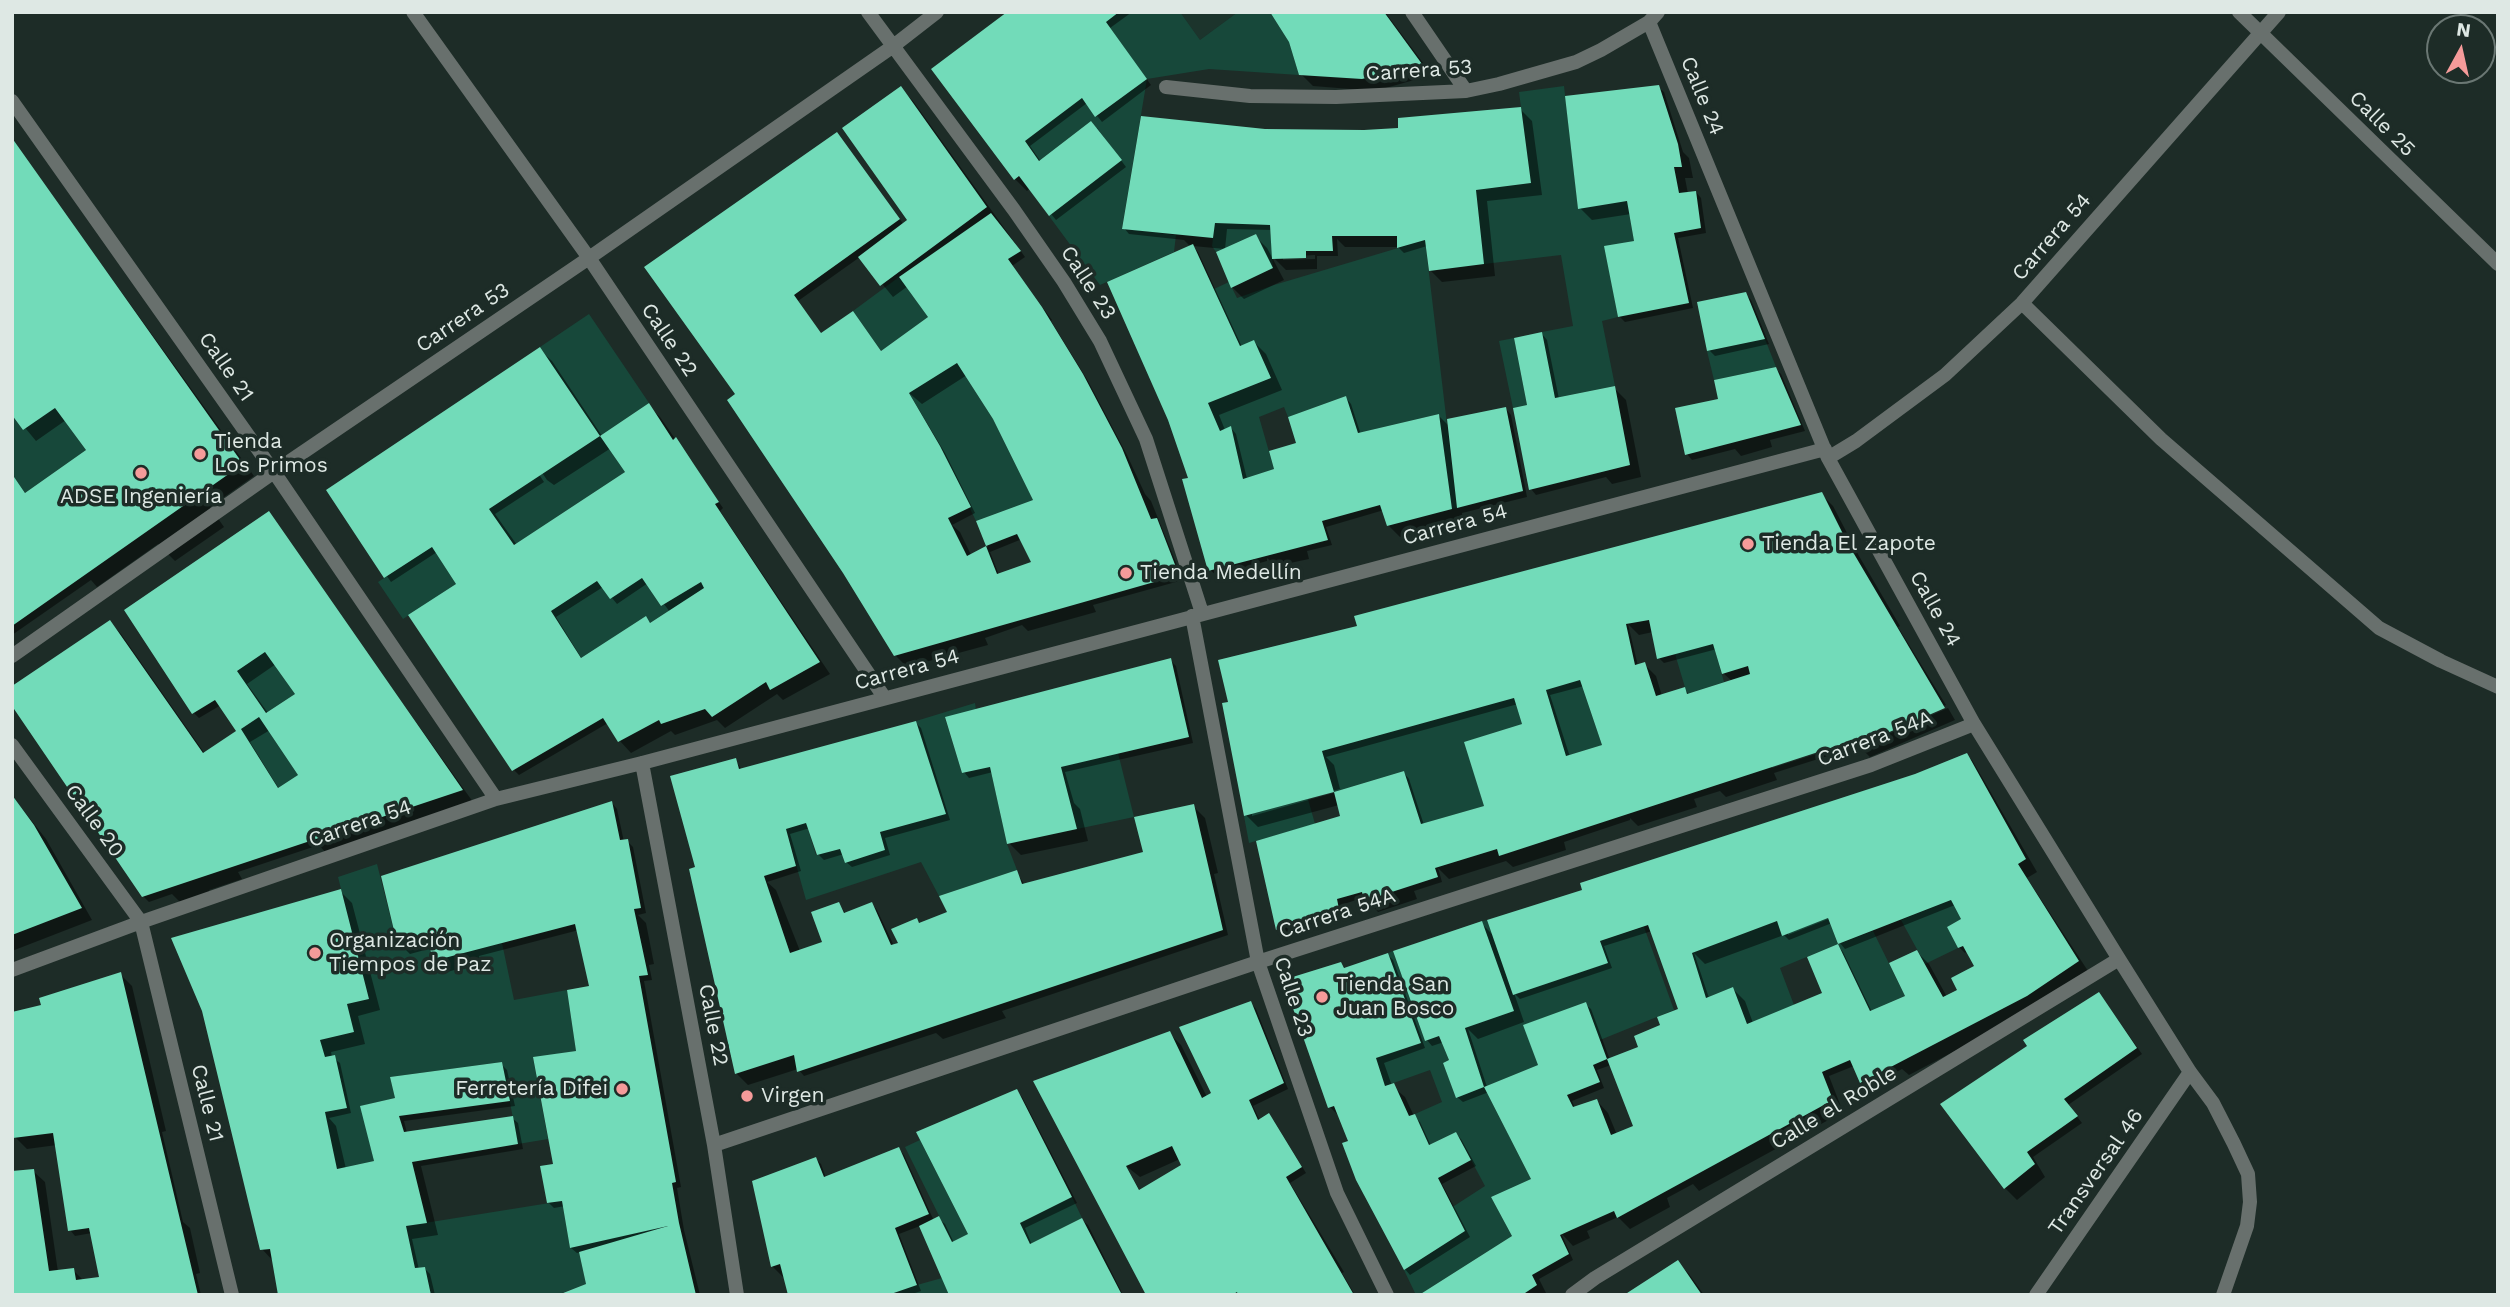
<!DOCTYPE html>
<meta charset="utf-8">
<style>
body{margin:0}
#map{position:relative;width:2510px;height:1307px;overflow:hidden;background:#1d2c27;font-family:"Work Sans",sans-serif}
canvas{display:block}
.frame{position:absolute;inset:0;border:14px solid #dee8e4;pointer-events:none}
.north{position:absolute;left:2426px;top:14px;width:70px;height:70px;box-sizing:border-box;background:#1d2c27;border:2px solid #6a7773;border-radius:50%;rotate:8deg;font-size:19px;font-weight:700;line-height:28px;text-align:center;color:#dee8e4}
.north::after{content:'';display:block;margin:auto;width:24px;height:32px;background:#f59b9a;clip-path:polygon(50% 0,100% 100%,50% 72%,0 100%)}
</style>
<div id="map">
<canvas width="2510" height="1307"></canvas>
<div class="frame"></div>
<div class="north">N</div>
</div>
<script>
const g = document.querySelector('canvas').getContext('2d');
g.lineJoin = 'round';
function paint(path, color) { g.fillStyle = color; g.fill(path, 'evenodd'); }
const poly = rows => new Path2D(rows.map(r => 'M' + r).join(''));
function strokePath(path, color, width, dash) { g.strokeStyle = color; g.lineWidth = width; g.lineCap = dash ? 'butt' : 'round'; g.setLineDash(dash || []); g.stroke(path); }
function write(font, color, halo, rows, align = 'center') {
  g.font = font + ' "Work Sans",sans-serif'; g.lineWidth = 7; g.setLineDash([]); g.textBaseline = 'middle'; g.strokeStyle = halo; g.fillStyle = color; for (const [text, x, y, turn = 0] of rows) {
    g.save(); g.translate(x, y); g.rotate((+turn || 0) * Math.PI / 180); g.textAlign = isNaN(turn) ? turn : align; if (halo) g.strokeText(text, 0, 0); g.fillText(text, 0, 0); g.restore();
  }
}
paint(poly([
 [1180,12,1238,12,1200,40]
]), '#1c342c');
paint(poly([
 [1119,12,1180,12,1200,40,1238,12,1270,12,1289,42,1299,75,1209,69,1147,79,1122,228,1176,235,1174,252,1100,285,1049,216,1121,160,1091,121,1039,161,1025,141,1082,98,1096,117,1146,79,1106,22],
 [1564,86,1578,208,1627,201,1634,241,1605,247,1618,317,1602,321,1615,386,1555,398,1542,332,1573,326,1561,255,1484,264,1476,190,1531,183,1519,92],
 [1215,223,1270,225,1273,268,1256,234,1216,252,1212,246],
 [1425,240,1457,508,1452,509,1439,414,1358,433,1346,396,1288,417,1284,407,1259,417,1274,469,1243,479,1231,427,1220,431,1208,403,1271,378,1254,341,1240,346,1214,289,1229,282,1237,298,1274,285],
 [899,277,928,317,881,351,853,311],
 [589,314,649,403,600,436,625,472,514,545,489,509,600,436,540,347],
 [1514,338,1527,405,1513,408,1499,341],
 [1765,339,1776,367,1714,380,1707,351],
 [957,363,993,419,1033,500,976,521,940,446,909,393],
 [55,408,86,450,25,493,12,474,12,415,23,430],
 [432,547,456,584,403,619,378,582],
 [642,578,661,606,701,582,704,588,650,623,645,617,581,658,551,611,597,581],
 [1713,644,1724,682,1687,694,1675,654],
 [265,652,295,694,266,713,237,671],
 [1580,680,1602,745,1566,756,1546,690],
 [1514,698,1522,724,1465,742,1484,806,1421,824,1404,771,1334,792,1322,751],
 [975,703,976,710,945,718,962,773,990,767,1007,844,1017,870,939,896,921,862,806,900,786,829,806,823,816,855,840,849,845,863,885,850,880,832,945,814,916,721],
 [259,717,298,775,278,788,241,729],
 [1118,753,1134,817,1077,829,1061,767],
 [1308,799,1315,824,1249,843,1244,816],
 [377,864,397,943,427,935,434,961,502,943,514,1000,567,990,576,1051,533,1058,548,1139,518,1144,502,1062,390,1077,395,1098,361,1106,374,1161,337,1169,325,1112,347,1108,325,1057,320,1040,354,1032,347,1004,369,999,338,877],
 [1951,900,1961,919,1947,927,1958,948,1925,964,1901,920],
 [1828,918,1838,944,1873,931,1905,996,1870,1011,1838,944,1780,968,1794,1005,1747,1024,1733,987,1706,998,1692,953,1777,921,1782,935],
 [1487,920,1513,994,1607,963,1600,941,1644,927,1674,1010,1600,1040,1586,1002,1524,1025,1538,1065,1484,1087,1531,1179,1491,1197,1512,1236,1419,1295,1416,1295,1404,1270,1465,1231,1451,1208,1485,1186,1456,1132,1429,1145,1415,1114,1442,1102,1430,1070,1385,1086,1376,1058,1420,1043,1388,953,1393,951,1425,1041,1439,1036,1449,1060,1443,1063,1456,1097,1482,921],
 [920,1140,968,1234,952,1242,905,1147],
 [1072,1197,1082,1218,1030,1244,1020,1223],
 [562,1201,570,1248,679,1223,579,1252,586,1284,557,1295,431,1295,425,1267,415,1268,406,1226],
 [942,1278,949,1295,888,1295,917,1285]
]), '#17483a');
paint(poly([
 [1011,12,1132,12,1110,28,1151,85,1102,122,1087,103,1030,146,1041,162,1097,128,1126,167,1056,220,1030,188,1027,191,1015,179,933,70],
 [1271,12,1385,12,1432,75,1375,91,1313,86,1301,74,1290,41],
 [1658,87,1664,92,1683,152,1689,158,1693,178,1685,178,1688,194,1696,192,1701,198,1706,233,1678,238,1693,308,1625,322,1619,316,1636,242,1631,214,1592,220,1580,208],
 [901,89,913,101,1025,257,1012,266,1052,320,1051,321,1088,381,1127,455,1145,494,1151,501,1183,580,1093,605,1096,612,1028,631,1022,625,985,638,988,645,907,667,895,655,737,395,842,140,904,225,910,221],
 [860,257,893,297,908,286,930,317,880,352,822,335,798,301],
 [967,375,995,418,1035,501,979,522,988,547,971,555,960,532,952,525,975,513,945,453,909,393,922,404],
 [1022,539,1034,563,999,575,990,552],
 [1520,109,1532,121,1542,195,1487,201,1495,276,1442,282,1430,270,1427,246,1404,253,1398,247,1345,247,1337,239,1338,256,1317,256,1317,269,1286,270,1274,258,1273,230,1227,229,1225,249,1193,246,1198,252,1242,347,1254,342,1266,354,1282,390,1219,415,1225,430,1231,428,1236,434,1247,479,1277,471,1298,444,1346,398,1351,404,1361,435,1439,416,1449,426,1506,409,1511,415,1527,497,1462,513,1463,520,1400,537,1388,525,1384,510,1326,527,1332,545,1307,551,1309,559,1276,566,1267,558,1267,561,1216,575,1210,570,1190,479,1191,247,1184,240,1129,234,1124,228,1265,131,1399,130],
 [1315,255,1315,259,1283,260,1283,257],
 [63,211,254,476,210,507,224,527,175,561,158,544,97,587,91,580,12,635,12,475,26,494,88,451,66,420,36,441,12,412],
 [1255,236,1267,248,1284,280,1244,299,1232,287],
 [1746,294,1751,300,1769,344,1715,356,1709,350],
 [1542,334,1547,340,1559,399,1614,388,1626,400,1641,477,1612,484,1606,477,1536,495,1531,489,1530,406],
 [540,350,552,361,602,436,648,406,660,417,723,508,720,511,830,674,783,700,777,694,725,728,717,720,675,735,671,731,631,753,620,741,608,723,519,775,514,770,458,584,437,552,391,582,329,491],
 [484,392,488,392,547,480,554,485,611,448,627,472,517,545,495,514,544,482],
 [648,583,670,612,651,624,582,659,556,617,603,587,617,604],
 [1776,369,1781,374,1805,431,1770,440,1772,447,1741,456,1735,449,1692,460,1687,454],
 [1821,494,1833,506,1859,556,1900,626,1898,627,1946,705,1861,742,1861,746,1948,708,1955,720,1870,757,1859,746,1774,773,1777,780,1726,797,1720,791,1694,799,1697,807,1638,826,1630,818,1630,820,1564,842,1566,850,1513,867,1506,861,1449,879,1438,868,1442,882,1414,891,1417,899,1378,912,1365,897,1341,905,1344,914,1283,935,1278,929,1344,822,1339,805,1258,827,1246,815,1359,627],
 [1628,624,1639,635,1653,632,1659,658,1664,663,1717,649,1723,673,1732,681,1690,695,1684,689,1662,696,1656,676,1644,664,1638,666],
 [1584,686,1604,746,1570,757,1550,695],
 [1518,704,1525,730,1486,807,1424,825,1409,779,1404,773,1252,816,1252,812,1340,789,1334,765,1326,757],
 [1862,736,1863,739,1772,768,1772,765],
 [126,611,369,656,473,802,325,852,319,845,238,872,242,879,209,890,212,897,184,906,172,894,149,902,143,896,110,622,121,634,205,754,240,732,221,705,199,718,194,713],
 [276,664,297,694,268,713,247,684],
 [270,730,300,776,279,789,250,742],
 [1170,660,1176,666,1193,743,1065,772,1074,803,1080,809,1088,841,1021,855,1009,843,993,772,969,778,964,772],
 [916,723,921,728,950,820,885,838,890,855,852,867,846,862,844,854,824,860,818,854,810,828,790,834,801,871,767,882,776,890,800,951,825,943,839,904,846,914,872,904,877,910,894,946,901,944,917,920,921,925,949,913,1016,872,1025,885,1142,854,1193,806,1205,818,1218,873,1214,874,1228,935,1002,1011,1006,1018,943,1039,936,1033,804,1076,798,1069,748,1085,736,1073,697,868,735,760,742,770],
 [1966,755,1972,760,2037,872,2027,878,2090,974,2039,1007,1909,1075,1902,1069,1867,1088,1861,1082,1854,1066,1829,1076,1843,1112,1699,1191,1693,1184,1667,1198,1670,1207,1630,1229,1618,1217,1587,1231,1590,1238,1573,1246,1561,1233,1573,1260,1539,1279,1547,1295,1422,1295,1514,1237,1536,1186,1489,1092,1463,1102,1457,1097,1451,1061,1444,1042,1432,1046,1427,1040,1481,923,1494,936,1584,891,1916,776],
 [1955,905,1963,920,1959,947,1965,953,1968,951,1976,966,1960,990,1947,997,1929,964,1917,952,1907,997,1872,1012,1843,952,1838,946,1824,993,1753,1023,1745,1001,1733,989,1709,998,1694,953,1705,964,1784,935,1789,940,1832,923,1840,943,1845,949],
 [1835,913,1836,916,1788,935,1788,932],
 [1652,931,1681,1009,1640,1048,1610,1060,1591,1009,1585,1004,1540,1066,1487,1087,1468,1029,1478,1039,1524,1022,1514,993,1520,999,1612,968,1604,946],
 [1611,1065,1635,1127,1617,1135,1608,1113,1597,1101,1575,1108,1572,1101,1604,1088,1597,1070],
 [12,796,46,839,92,920,12,951],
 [612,803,617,809,624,842,627,841,633,847,646,913,638,915,646,923,654,964,649,965,652,980,644,981,681,1187,677,1188,684,1230,700,1295,562,1295,588,1285,581,1252,577,1253,571,1248,565,1206,554,1208,548,1202,591,987,579,930,479,956,481,963,447,972,435,960,432,948,410,954,398,942],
 [340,891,352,903,380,1010,358,1016,365,1044,331,1052,332,1057,340,1063,351,1113,329,1118,336,1126,346,1169,377,1163,397,1100,501,1064,507,1070,515,1106,404,1121,407,1133,512,1118,518,1123,523,1149,421,1166,438,1235,412,1239,419,1270,425,1269,430,1274,435,1295,280,1295,274,1262,262,1249],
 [1388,955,1393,960,1425,1048,1384,1063,1392,1086,1405,1097,1414,1116,1420,1122,1431,1146,1456,1134,1461,1139,1476,1166,1442,1184,1470,1237,1410,1275,1405,1269,1340,1117,1330,1107,1341,964,1346,969],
 [120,974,132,986,166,1131,162,1132,183,1222,190,1228,200,1273,196,1274,201,1295,12,1295,33,1171,45,1182,58,1272,73,1270,84,1281,101,1278,92,1233,75,1236,70,1230,57,1145,27,1149,15,1137,12,1126,12,1014,43,1007],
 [2104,1000,2142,1054,2068,1105,2082,1123,2033,1157,2045,1177,2017,1200,2005,1188,2030,1047],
 [1251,1003,1256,1009,1288,1089,1253,1106,1260,1121,1269,1115,1274,1121,1306,1173,1290,1183,1344,1272,1342,1273,1355,1295,1148,1295,1035,1082,1169,1033,1181,1045,1207,1097,1213,1093],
 [1180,1159,1183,1166,1140,1191,1126,1166,1140,1177],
 [1016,1091,1022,1097,1077,1203,1025,1228,1032,1245,1082,1220,1088,1225,1123,1295,951,1295,920,1226,899,1234,921,1291,909,1295,790,1295,784,1278,772,1266,816,1159,821,1164,826,1178,899,1149,904,1155,934,1221,939,1219,945,1224,954,1243,970,1235],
 [1677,1262,1689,1274,1704,1295,1627,1295]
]), '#0007');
paint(poly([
 [1007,12,1119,12,1106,22,1147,79,1095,117,1082,98,1025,141,1039,161,1091,121,1122,160,1049,216,1019,176,1014,180,931,69],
 [1270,12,1384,12,1422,64,1362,79,1299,75,1289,42],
 [1659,85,1678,144,1682,167,1674,167,1679,193,1696,191,1701,228,1674,233,1689,303,1618,317,1604,246,1634,241,1627,201,1578,209,1565,96],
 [901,86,987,207,880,286,858,257,907,220,842,128],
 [1521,107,1531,183,1476,190,1484,264,1429,271,1425,240,1397,248,1397,236,1332,236,1333,251,1306,251,1306,258,1272,259,1270,225,1215,223,1213,238,1122,229,1141,116,1265,129,1364,130,1398,128,1398,118],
 [837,132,900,219,794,295,821,333,853,311,881,351,928,317,899,277,991,213,1021,251,1008,259,1042,307,1083,374,1122,448,1151,519,1157,518,1179,575,894,656,843,573,727,400,735,394,644,267],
 [957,363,993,419,1033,500,976,521,986,546,1017,534,1031,562,997,574,986,546,967,556,948,518,971,507,940,446,909,393],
 [12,138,243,464,12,626,12,474,25,493,86,450,55,408,23,430,12,415],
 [1256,234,1273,268,1231,288,1216,252],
 [1193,244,1240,346,1254,340,1271,378,1208,403,1220,431,1231,426,1243,479,1274,469,1269,451,1296,443,1288,417,1346,396,1358,433,1439,414,1452,509,1387,526,1380,505,1322,521,1328,540,1208,571,1182,479,1188,478,1168,420,1107,282],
 [1746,292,1765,339,1707,351,1697,302],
 [1542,332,1555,398,1615,386,1630,465,1529,490,1513,408,1527,405,1514,338],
 [540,347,600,436,489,509,514,545,625,472,600,436,649,403,673,440,676,437,693,463,719,502,715,504,820,662,770,690,766,682,712,717,705,709,661,724,659,720,618,742,603,718,512,771,408,615,456,584,432,547,384,578,326,490],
 [642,578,661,606,701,582,704,588,650,623,646,616,581,658,551,611,597,581,610,599],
 [1776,367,1801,425,1685,455,1675,408,1718,399,1714,380],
 [1506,407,1523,491,1457,508,1447,419],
 [1822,492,1847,542,1945,708,1857,746,1855,740,1499,856,1497,849,1435,868,1438,877,1364,901,1362,892,1337,899,1339,909,1276,930,1256,841,1340,816,1334,792,1404,771,1421,824,1484,806,1464,742,1522,724,1514,698,1322,751,1334,792,1244,816,1222,703,1228,702,1218,660,1357,626,1354,616],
 [1649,620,1657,659,1713,644,1722,674,1748,666,1750,674,1687,694,1685,687,1656,696,1645,662,1635,665,1626,624],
 [1580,680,1602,745,1566,756,1546,690],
 [269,511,463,790,142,897,12,706,12,686,110,620,203,753,236,731,215,700,192,714,124,610],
 [265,652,295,694,266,713,237,671],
 [259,717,298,775,278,788,241,729],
 [1171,658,1189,737,1061,767,1077,829,1007,844,990,767,962,773,945,717],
 [916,721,946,814,880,832,885,850,845,863,840,849,817,855,806,823,786,829,796,866,764,876,790,953,822,942,811,912,839,902,844,913,872,902,891,945,898,943,891,929,917,918,919,923,947,912,939,896,1017,870,1022,884,1143,852,1134,817,1194,804,1223,930,797,1072,794,1055,735,1074,689,869,695,867,670,776,736,758,739,769],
 [1967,753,2026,859,2018,864,2079,961,2027,996,1860,1083,1850,1060,1822,1072,1833,1100,1617,1218,1614,1211,1560,1235,1569,1254,1532,1275,1537,1285,1522,1295,1419,1295,1512,1236,1491,1197,1531,1179,1484,1087,1456,1098,1443,1063,1449,1060,1439,1036,1425,1041,1393,951,1482,921,1514,1011,1465,1028,1484,1087,1538,1065,1523,1025,1586,1002,1607,1059,1593,1065,1600,1082,1567,1095,1573,1107,1597,1099,1611,1135,1633,1126,1607,1059,1638,1047,1634,1036,1660,1025,1657,1017,1678,1009,1648,925,1600,941,1608,963,1513,995,1487,920,1582,890,1580,883,1915,774],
 [1951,900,1961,919,1947,927,1958,948,1963,946,1974,966,1951,978,1957,990,1943,997,1917,950,1889,963,1905,996,1870,1011,1838,944,1807,957,1822,993,1747,1024,1733,987,1706,998,1692,953,1777,921,1782,936,1828,918,1838,944],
 [12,795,34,825,82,908,12,935],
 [612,801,620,840,628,839,641,908,634,909,648,975,639,976,676,1182,672,1183,679,1223,696,1295,558,1295,586,1284,579,1252,668,1226,570,1248,562,1201,547,1203,540,1166,553,1164,533,1057,576,1051,567,990,589,986,575,924,433,961,427,935,397,943,381,876],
 [341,889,369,999,347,1004,354,1032,320,1040,325,1057,335,1055,347,1108,325,1112,337,1169,374,1161,360,1106,395,1098,390,1077,502,1062,510,1101,399,1116,404,1132,513,1116,518,1144,412,1162,427,1223,406,1226,415,1268,425,1267,431,1295,278,1295,270,1249,260,1250,202,1011,171,938],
 [1388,953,1421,1043,1376,1058,1385,1086,1394,1083,1409,1116,1415,1114,1429,1145,1456,1132,1471,1160,1438,1178,1465,1231,1404,1270,1356,1180,1342,1143,1348,1141,1334,1106,1328,1108,1283,980,1341,962,1344,968],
 [121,972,198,1295,12,1295,12,1171,34,1169,49,1271,74,1268,76,1280,99,1277,89,1228,68,1231,53,1133,13,1138,12,1012,41,1005,39,998],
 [2099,992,2137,1048,2064,1099,2078,1116,2027,1152,2035,1164,2004,1189,1940,1104,2027,1046,2023,1040],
 [1251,1001,1284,1083,1249,1100,1258,1120,1269,1113,1302,1167,1286,1177,1354,1295,1238,1295,1237,1292,1232,1295,1146,1295,1033,1081,1170,1031,1202,1098,1211,1093,1179,1027],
 [1172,1146,1181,1165,1139,1190,1126,1166],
 [1017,1089,1072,1197,1020,1223,1030,1244,1082,1218,1122,1295,949,1295,919,1226,939,1216,952,1242,968,1234,916,1132],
 [899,1147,929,1214,895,1228,917,1285,888,1295,788,1295,780,1264,771,1267,752,1181,816,1157,824,1177],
 [1678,1260,1702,1295,1624,1295]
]), '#72dbb9');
strokePath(poly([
 [413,12,589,258,884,697],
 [868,12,1014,210,1064,282,1100,341,1146,439,1202,613],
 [1412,12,1466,91],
 [2239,12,2498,264],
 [1649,22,1828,458,1974,724,2119,959,2190,1072,2213,1103,2234,1144,2248,1174,2250,1202,2247,1226,2223,1295],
 [1166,87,1250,96,1336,97,1466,91,1499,84,1576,62,1601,50,1649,22,1658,12],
 [12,101,274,472,496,799],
 [2022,303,2161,439,2379,628,2441,661,2498,687],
 [1828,458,1856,441,1945,375,2022,303,2279,12],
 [1192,616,1258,962,1337,1193,1387,1295],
 [12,656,274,472,589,258,892,47,937,12],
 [12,745,141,922,232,1295],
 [642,763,714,1145,737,1295],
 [12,970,141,922,496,799,642,763,1825,449],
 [714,1145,1258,962,1871,765,1974,724],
 [1572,1295,1595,1278,2119,959],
 [2036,1295,2190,1072]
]), '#68706d', 14);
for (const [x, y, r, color] of [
 [200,454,7,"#f59b9a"],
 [141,473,7,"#f59b9a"],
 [1748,544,7,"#f59b9a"],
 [1126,573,7,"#f59b9a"],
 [315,953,7,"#f59b9a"],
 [1322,997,7,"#f59b9a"],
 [622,1089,7,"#f59b9a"],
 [747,1096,7,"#f59b9a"]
]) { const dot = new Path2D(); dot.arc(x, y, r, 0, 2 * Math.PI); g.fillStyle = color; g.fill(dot); strokePath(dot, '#1d2c27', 2.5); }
write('21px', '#dee8e4', '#1d2c27', [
 ["Carrera 53",1419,71,-4],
 ["Calle 24",1702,96,68],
 ["Calle 25",2382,124,45],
 ["Carrera 54",2052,237,-49],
 ["Calle 23",1088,283,57],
 ["Carrera 53",463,318,-34],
 ["Calle 22",669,340,56],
 ["Calle 21",226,367,55],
 ["Carrera 54",1455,525,-15],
 ["Calle 24",1935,609,61],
 ["Carrera 54",907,670,-15],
 ["Carrera 54A",1875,739,-21],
 ["Calle 20",94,821,54],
 ["Carrera 54",360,824,-19],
 ["Carrera 54A",1337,914,-18],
 ["Calle 23",1293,997,72],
 ["Calle 22",713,1025,79],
 ["Calle 21",207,1103,76],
 ["Calle el Roble",1834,1108,-31],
 ["Transversal 46",2096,1172,-55]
]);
write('21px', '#dee8e4', '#1d2c27', [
 ["Tienda",214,442],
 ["Los Primos",214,466],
 ["ADSE Ingeniería",141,497,"center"],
 ["Tienda El Zapote",1762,544],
 ["Tienda Medellín",1140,573],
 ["Organización",329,941],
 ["Tiempos de Paz",329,965],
 ["Tienda San",1336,985],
 ["Juan Bosco",1336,1009],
 ["Ferretería Difei",608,1089,"right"],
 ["Virgen",761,1096]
], 'left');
</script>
